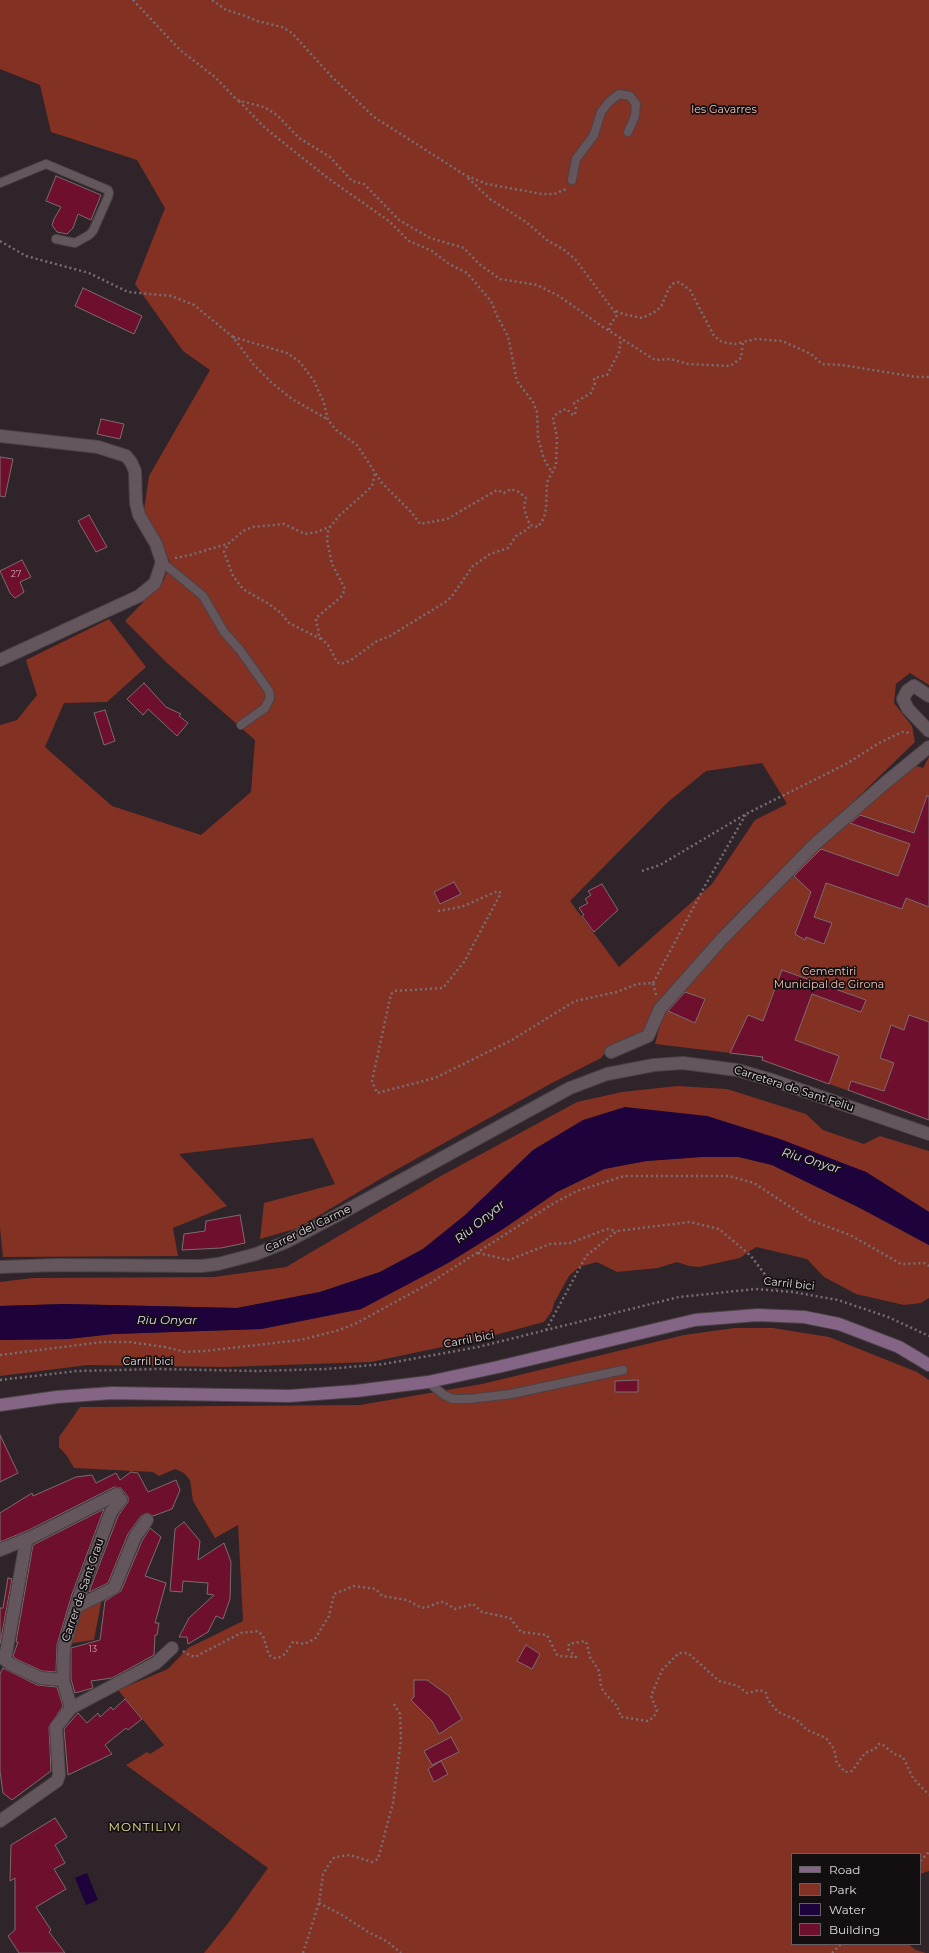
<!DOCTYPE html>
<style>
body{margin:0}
#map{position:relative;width:929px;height:1953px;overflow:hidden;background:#2e2429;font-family:Montserrat,sans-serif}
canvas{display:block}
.legend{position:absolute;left:791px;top:1853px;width:130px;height:92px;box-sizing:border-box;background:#130f11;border:1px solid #656063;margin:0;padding:5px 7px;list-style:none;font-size:12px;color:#e1dadd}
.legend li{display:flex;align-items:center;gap:8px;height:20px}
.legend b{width:20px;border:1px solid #656063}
</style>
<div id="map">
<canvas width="929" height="1953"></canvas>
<ul class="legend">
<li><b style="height:5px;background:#856585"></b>Road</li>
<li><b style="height:11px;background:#823122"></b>Park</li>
<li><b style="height:11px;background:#1d023c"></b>Water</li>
<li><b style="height:11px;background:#6e102d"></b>Building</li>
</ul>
</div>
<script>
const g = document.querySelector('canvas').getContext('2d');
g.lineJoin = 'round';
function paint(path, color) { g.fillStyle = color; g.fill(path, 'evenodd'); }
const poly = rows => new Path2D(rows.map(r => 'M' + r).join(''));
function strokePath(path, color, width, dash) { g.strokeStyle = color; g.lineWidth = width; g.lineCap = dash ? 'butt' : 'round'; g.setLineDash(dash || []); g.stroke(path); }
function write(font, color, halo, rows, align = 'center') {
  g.font = font + ' Montserrat,sans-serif'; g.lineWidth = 3.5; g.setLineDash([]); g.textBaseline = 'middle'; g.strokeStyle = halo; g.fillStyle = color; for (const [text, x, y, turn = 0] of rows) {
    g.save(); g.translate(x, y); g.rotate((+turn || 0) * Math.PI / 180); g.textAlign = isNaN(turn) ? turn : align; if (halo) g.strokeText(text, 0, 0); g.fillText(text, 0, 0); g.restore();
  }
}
paint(poly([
 [0,0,929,0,929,685,910,673,896,684,894,703,912,726,915,742,733,918,653,1011,646,1033,607,1050,601,1058,550,1084,387,1175,298,1228,260,1239,264,1203,335,1184,313,1138,179,1154,227,1206,173,1228,178,1256,3,1257,0,1228,0,725,17,720,37,695,26,660,109,619,146,667,107,702,64,703,45,747,112,806,201,835,251,792,255,740,167,663,125,621,164,580,170,562,144,510,149,476,210,370,183,351,135,284,165,208,137,160,51,132,40,85,0,69],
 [762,763,787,804,755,820,712,884,619,967,570,901,668,802,706,771],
 [929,757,929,1120,862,1095,862,1094,851,1090,849,1091,762,1060,762,1058,756,1056,655,1044,664,1010,667,1006,818,846,909,770,917,766,923,768],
 [677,1086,727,1089,806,1114,823,1130,864,1144,880,1136,929,1151,929,1212,866,1172,707,1116,464,1216,423,1249,380,1272,320,1292,237,1308,65,1304,0,1306,0,1282,32,1278,214,1277,286,1267,439,1177,577,1102,622,1092],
 [701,1157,739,1157,772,1165,860,1208,929,1245,929,1298,921,1303,904,1305,856,1294,824,1277,807,1259,756,1247,740,1258,699,1267,689,1266,677,1262,658,1268,617,1272,597,1262,579,1267,569,1276,554,1303,552,1311,544,1322,480,1339,371,1362,225,1367,88,1365,0,1376,0,1340,68,1339,113,1334,261,1329,361,1309,448,1263,503,1229,557,1192,604,1169,646,1161],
 [734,1328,773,1328,829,1337,917,1372,929,1380,929,1871,920,1874,920,1854,792,1854,792,1944,908,1944,916,1950,926,1953,204,1953,229,1922,268,1868,126,1765,147,1752,150,1754,164,1745,118,1690,168,1669,188,1648,243,1621,238,1525,215,1538,193,1501,190,1480,184,1473,175,1469,159,1476,153,1472,74,1468,67,1456,59,1447,59,1437,80,1407,360,1405,482,1384,684,1335],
 [102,1598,94,1640,66,1644,76,1607]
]), '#823122');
paint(poly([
 [625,1107,707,1116,780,1139,866,1172,929,1212,929,1245,860,1208,772,1165,739,1157,701,1157,646,1161,604,1169,557,1192,503,1229,448,1263,361,1309,261,1329,113,1334,68,1339,0,1340,0,1306,65,1304,237,1308,320,1292,380,1272,423,1249,464,1216,533,1150,583,1120],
 [87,1873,98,1900,86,1905,75,1878]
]), '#1d023c');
const building = poly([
 [56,176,101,195,91,220,78,214,73,228,67,234,57,232,52,225,54,219,61,207,46,201,56,176],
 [83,288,142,316,134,334,75,306,83,288],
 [101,419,124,424,120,439,97,434,101,419],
 [0,457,13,459,5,497,0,496,0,457],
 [89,515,107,547,96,552,78,521,89,515],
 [22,560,31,577,20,582,24,592,15,598,10,593,0,571,22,560],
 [144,683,166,707,181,714,179,716,188,723,177,736,148,709,143,715,127,699,144,683],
 [105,710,115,741,104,745,94,713,105,710],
 [927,796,929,796,929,907,906,898,902,909,826,883,814,917,832,923,824,944,806,937,805,940,795,934,811,892,794,876,821,849,898,876,910,844,850,823,860,815,914,833,927,796],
 [454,882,461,894,440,904,434,892,454,882],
 [602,884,618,910,594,932,582,916,584,915,579,908,588,903,585,899,591,895,588,891,602,884],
 [782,970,866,1000,861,1012,812,994,795,1040,839,1056,829,1084,762,1060,763,1057,730,1053,748,1015,763,1021,782,970],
 [685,992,705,999,695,1023,668,1011,685,992],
 [909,1015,929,1022,929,1120,848,1090,851,1081,884,1091,894,1063,880,1058,891,1025,904,1030,909,1015],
 [240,1215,245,1243,221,1248,182,1250,184,1234,205,1231,206,1221,240,1215],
 [638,1380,638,1392,615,1392,615,1381,638,1380],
 [0,1435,18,1473,0,1482,0,1435],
 [131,1472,138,1473,148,1492,176,1480,180,1490,172,1509,153,1516,147,1513,141,1516,128,1534,108,1583,89,1592,118,1516,128,1502,128,1497,121,1488,114,1487,29,1530,0,1542,0,1513,32,1493,33,1496,76,1477,92,1475,96,1483,116,1473,120,1480,131,1472],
 [104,1509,72,1594,57,1645,56,1672,42,1671,16,1659,13,1656,18,1642,16,1642,33,1545,104,1509],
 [184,1522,200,1541,198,1560,224,1543,231,1562,230,1599,223,1619,216,1616,208,1632,188,1644,187,1637,179,1637,189,1618,214,1595,207,1594,208,1583,183,1581,182,1592,170,1591,175,1529,184,1522],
 [150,1528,161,1537,145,1576,166,1583,155,1623,159,1623,157,1635,155,1635,154,1655,112,1678,91,1681,93,1688,75,1693,71,1679,71,1648,100,1640,105,1601,121,1591,142,1541,150,1528],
 [8,1578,12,1579,0,1644,0,1608,3,1608,8,1578],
 [526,1645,540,1654,532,1669,517,1661,526,1645],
 [3,1668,37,1685,57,1687,63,1706,49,1727,51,1771,12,1800,3,1793,0,1771,0,1674,3,1668],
 [414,1680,427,1680,449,1696,462,1719,439,1734,432,1721,411,1700,414,1697,414,1680],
 [125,1699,142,1719,128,1730,126,1728,105,1745,112,1754,68,1775,64,1729,78,1713,87,1723,98,1713,100,1717,111,1707,113,1710,125,1699],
 [451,1737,459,1752,432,1765,424,1751,451,1737],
 [441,1761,448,1774,434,1782,428,1769,441,1761],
 [55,1818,67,1837,55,1845,65,1863,54,1869,66,1889,36,1907,51,1930,49,1932,65,1953,19,1953,8,1936,15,1930,15,1878,10,1881,11,1845,55,1818]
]);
paint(building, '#6e102d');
strokePath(building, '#7b6c6e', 1);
const lane = poly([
 [572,180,576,159,594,135,601,112,609,102,619,94,630,96,636,104,635,116,628,132],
 [0,183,46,164,108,190,109,193,108,197,93,231,89,235,75,243,56,239],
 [162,562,203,596,224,632,240,650,269,691,270,698,265,708,241,725],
 [428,1382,444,1395,453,1399,469,1399,511,1394,623,1370]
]);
const street = poly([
 [0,436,98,447,126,456,131,462,135,471,136,503,139,515,156,544,162,562,155,583,139,596,0,660],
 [929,696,914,686,907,691,903,699,908,709,929,731],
 [611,1052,648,1036,660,1009,721,940,814,845,885,783,929,747],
 [0,1267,57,1265,201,1266,218,1264,256,1254,286,1242,336,1216,570,1088,607,1074,654,1065,683,1063,737,1070,772,1080,929,1134],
 [0,1550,32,1537,117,1494],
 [76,1607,114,1588,135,1537,147,1520],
 [0,1656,12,1665,40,1678,63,1680],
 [5,1659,26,1542],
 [71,1708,63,1680,64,1647,79,1597,111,1512,121,1500],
 [0,1821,57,1781,59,1775,56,1727,71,1708,156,1663,172,1648]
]);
const secondary = poly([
 [0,1405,57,1397,112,1393,289,1396,356,1391,428,1382,498,1367,695,1320,757,1315,804,1317,839,1324,899,1347,929,1365]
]);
strokePath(lane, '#4b4247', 10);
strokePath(street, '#4b4247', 14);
strokePath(secondary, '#4b4247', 14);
strokePath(poly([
 [133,0,180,50,215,77,237,100,264,107,277,115,299,138,330,157,352,181,364,184,399,220,430,238,464,248,479,264,500,279,537,285,559,296,600,325,655,360,671,359,688,364,730,366,741,358,743,342,756,339,782,341,811,354,822,364,842,365,916,377,929,377],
 [212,0,226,10,243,15,257,21,282,27,292,33,331,76,374,117,465,175,487,184,542,194,554,194,566,189],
 [239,101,265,128,329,179,389,221,409,241,432,251,449,264,467,273,491,301,498,318,508,336,517,381,533,402,537,412,538,438,544,459,551,471],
 [468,178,490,199,526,222,548,241,563,249,575,259,617,315,610,325,609,331],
 [0,241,26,256,89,273,128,292,171,296,194,305,233,337,254,365,272,383,292,399,327,419],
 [616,311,623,314,642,318,653,313,661,307,669,288,674,283,679,282,690,290,714,336,722,342,735,344,743,342],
 [233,337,287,353,300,362,314,381,324,403,328,420,336,430,357,445,382,483,412,513,420,524,447,519,497,490,504,493,511,489,519,492,526,498,524,506,526,515,530,525,538,527,544,518,546,508,547,482,556,465,557,437,553,419,555,415,563,410,567,409,571,414,575,415,576,407,574,403,591,393,595,383,594,378,607,375,619,352,621,339],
 [375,474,372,486,368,490,339,516,330,527,328,532,327,540,332,564,345,589,341,597,316,618,316,623,318,627,319,636,328,645,337,662,341,664,351,660,377,641,390,636,447,601,452,596,473,566,490,554,508,548,516,536,528,529,530,525],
 [175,558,190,555,227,544],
 [321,639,289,623,281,613,269,604,243,589,233,576,224,552,228,544,243,531,253,527,284,524,305,534,317,532,329,527],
 [642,871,660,865,746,814,848,763,879,743,902,732,912,733],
 [438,911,461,907,498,891,501,893,464,962,443,988,395,991,391,994,372,1081,377,1093,435,1078,512,1040,575,1001,617,992,637,984,653,983,656,995],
 [653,983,706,884,746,814],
 [478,1253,509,1260,550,1244,570,1243,607,1229,617,1231],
 [546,1330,586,1256,617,1231,690,1222,719,1229,751,1256,776,1289],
 [0,1355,102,1342,129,1342,165,1347,185,1352,205,1351,300,1340,336,1331,355,1324,430,1283,554,1203,577,1191,624,1176,729,1176,754,1183,810,1220,850,1235,901,1264,924,1263,929,1266],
 [0,1380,77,1371,158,1369,256,1371,327,1369,384,1364,478,1347,679,1297,756,1289,793,1292,838,1300,888,1317,929,1336],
 [183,1651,189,1655,195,1657,241,1633,258,1631,263,1636,269,1655,274,1658,280,1657,285,1654,293,1642,304,1644,315,1639,329,1616,334,1594,354,1586,376,1589,382,1596,407,1600,420,1607,425,1608,440,1602,444,1602,455,1609,473,1604,482,1612,510,1618,521,1632,547,1635,557,1655,560,1656,576,1657,568,1649,569,1644,585,1641,587,1644,590,1657,599,1671,601,1686,603,1691,617,1706,621,1717,648,1721,654,1717,657,1710,651,1696,662,1670,679,1653,688,1653,719,1681,738,1686,747,1693,760,1690,766,1693,768,1700,778,1712,797,1720,807,1730,826,1738,834,1749,837,1763,845,1772,852,1771,865,1753,875,1749,879,1744,882,1744,894,1754,903,1757,913,1778,929,1795],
 [920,1861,929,1852],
 [319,1903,342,1915,368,1932,388,1942,401,1953],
 [303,1953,319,1903,323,1874,331,1861,335,1857,350,1855,372,1862,378,1859,393,1803,401,1739,400,1714,394,1704],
 [832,1953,841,1944]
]), '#786f74', 2.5, [2, 3]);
strokePath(lane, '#63575d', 8);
strokePath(street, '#63575d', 12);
strokePath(secondary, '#856585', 12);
write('9px', '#c4a8b1', null, [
 ["27",16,574],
 ["13",93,1649]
]);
write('11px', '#f6c1b5', '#130f11', [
 ["les Gavarres",724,110],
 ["Cementiri",829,972],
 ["Municipal de Girona",829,985]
]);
write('11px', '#e1dadd', '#130f11', [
 ["Carretera de Sant Feliu",794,1089,18],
 ["Carrer del Carme",308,1229,-26],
 ["Carril bici",789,1284,6],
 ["Carril bici",469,1340,-11],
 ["Carril bici",148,1362],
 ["Carrer de Sant Grau",83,1590,-71]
]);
write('italic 12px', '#e0daf0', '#130f11', [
 ["Riu Onyar",811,1161,17],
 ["Riu Onyar",480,1222,-39],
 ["Riu Onyar",167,1320]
]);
g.letterSpacing = '1px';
write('12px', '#e6e091', '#130f11', [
 ["MONTILIVI",145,1827]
]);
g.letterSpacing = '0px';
</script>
